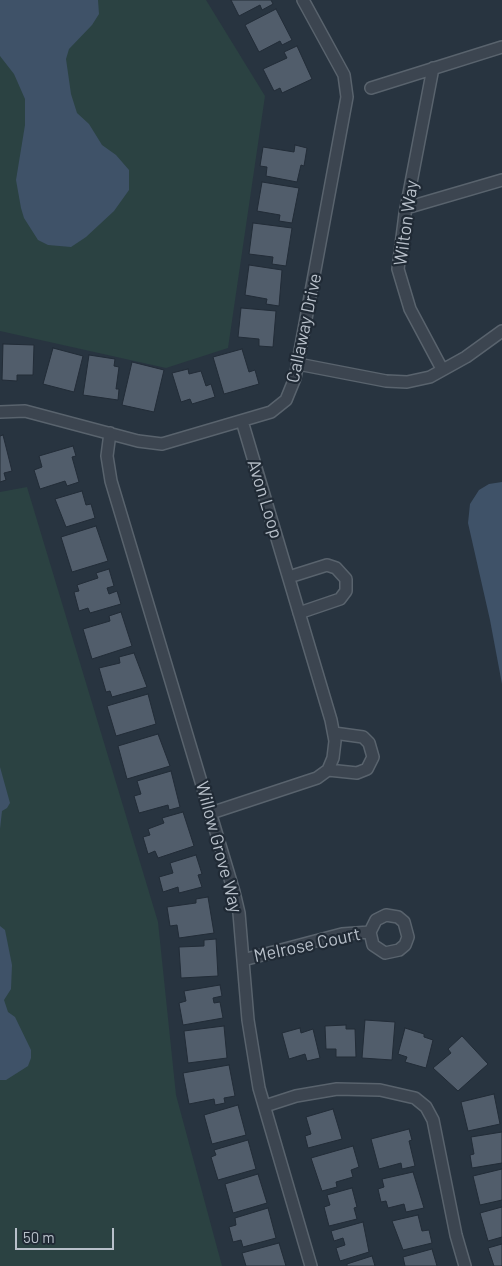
<!DOCTYPE html>
<style>
body{margin:0}
#map{position:relative;width:502px;height:1266px;overflow:hidden;background:#283440;font-family:Barlow,sans-serif}
canvas{display:block}
.scale{position:absolute;left:15px;top:1228px;width:99px;height:22px;box-sizing:border-box;border:2px solid #b8c0ca;border-top:0;padding-left:6px;font-size:15px;line-height:18px;white-space:nowrap;color:#b8c0ca;-webkit-text-stroke:4px #202a35;paint-order:stroke}
</style>
<div id="map">
<canvas width="502" height="1266"></canvas>
<div class="scale">50 m</div>
</div>
<script>
const g = document.querySelector('canvas').getContext('2d');
g.lineJoin = 'round';
function paint(path, color) { g.fillStyle = color; g.fill(path, 'evenodd'); }
const poly = rows => new Path2D(rows.map(r => 'M' + r).join(''));
function strokePath(path, color, width, dash) { g.strokeStyle = color; g.lineWidth = width; g.lineCap = dash ? 'butt' : 'round'; g.setLineDash(dash || []); g.stroke(path); }
function write(font, color, halo, rows, align = 'center') {
  g.font = font + ' Barlow,sans-serif'; g.lineWidth = 4.5; g.setLineDash([]); g.textBaseline = 'middle'; g.strokeStyle = halo; g.fillStyle = color; for (const [text, x, y, turn = 0] of rows) {
    g.save(); g.translate(x, y); g.rotate((+turn || 0) * Math.PI / 180); g.textAlign = isNaN(turn) ? turn : align; if (halo) g.strokeText(text, 0, 0); g.fillText(text, 0, 0); g.restore();
  }
}
paint(poly([
 [0,0,206,0,265,96,228,348,166,368,0,331],
 [27,487,158,922,176,1095,222,1266,0,1266,0,492]
]), '#2b4242');
paint(poly([
 [0,0,98,0,99,14,92,25,69,49,66,59,71,94,77,113,89,124,102,145,116,155,129,170,129,190,114,211,86,237,71,247,48,245,38,240,24,218,21,208,16,180,25,125,25,99,14,74,0,56],
 [502,482,502,684,490,620,468,523,470,504,479,490,489,484],
 [0,767,10,803,7,808,2,811,0,829],
 [0,926,5,930,12,965,11,989,4,1000,8,1012,15,1017,31,1050,31,1058,28,1066,6,1080,0,1080]
]), '#3f5268');
const building = poly([
 [231,0,271,0,273,4,262,10,260,5,239,16,231,0],
 [276,9,292,40,282,45,280,41,259,52,245,25,276,9],
 [297,46,312,79,282,93,280,88,274,91,263,69,287,58,284,52,297,46],
 [295,145,307,148,304,166,301,165,297,182,266,176,267,167,260,166,263,147,294,152,295,145],
 [262,182,299,188,292,223,279,221,280,215,257,211,262,182],
 [253,223,292,228,286,266,272,264,273,257,249,254,253,223],
 [249,265,282,270,279,306,266,304,267,299,245,295,249,265],
 [241,308,276,311,273,347,259,346,259,339,238,337,241,308],
 [3,344,34,345,33,375,17,375,17,381,2,380,3,344],
 [53,348,83,356,74,392,43,384,53,348],
 [242,349,249,372,255,370,259,384,224,394,213,357,242,349],
 [89,355,115,359,114,366,119,367,116,389,119,389,118,400,83,395,89,355],
 [132,362,164,370,154,412,122,405,132,362],
 [188,369,189,374,201,371,206,386,211,384,215,397,192,404,190,399,181,402,172,373,188,369],
 [3,435,12,471,4,473,6,480,0,482,0,436,3,435],
 [73,446,76,456,72,457,79,482,67,486,65,481,40,489,34,470,42,467,39,456,73,446],
 [82,491,86,505,91,504,95,518,66,527,55,499,82,491],
 [96,526,108,561,72,572,61,537,96,526],
 [109,569,114,586,107,588,109,594,117,591,121,604,90,613,88,608,79,611,74,592,79,591,77,585,98,578,96,573,109,569],
 [121,612,132,646,92,659,83,629,110,621,109,616,121,612],
 [134,653,147,687,112,697,110,691,106,692,99,668,120,663,119,657,134,653],
 [148,694,156,724,116,736,107,706,148,694],
 [158,734,170,766,127,779,118,746,158,734],
 [171,771,180,807,169,810,168,805,139,813,134,796,141,794,137,781,171,771],
 [183,812,194,846,158,858,155,851,148,854,143,837,150,835,148,829,164,823,162,818,183,812],
 [196,855,202,874,198,875,202,887,179,893,178,887,163,892,159,877,173,873,170,863,196,855],
 [208,897,214,933,179,938,177,925,170,926,167,907,196,903,196,899,208,897],
 [216,939,218,976,181,978,179,947,204,946,204,940,216,939],
 [220,985,222,996,213,998,214,1003,220,1002,223,1018,183,1025,179,1003,186,1001,184,991,220,985],
 [365,1020,395,1022,392,1060,362,1058,365,1020],
 [346,1025,346,1029,355,1029,356,1057,336,1057,336,1049,326,1049,325,1026,346,1025],
 [224,1026,227,1058,188,1063,184,1031,224,1026],
 [300,1028,301,1033,313,1029,320,1058,307,1061,305,1054,289,1059,282,1033,300,1028],
 [405,1028,424,1034,424,1037,433,1040,426,1068,405,1062,407,1057,398,1054,405,1028],
 [462,1036,488,1064,458,1091,433,1068,451,1053,448,1049,462,1036],
 [229,1065,235,1096,224,1098,225,1103,215,1105,214,1099,189,1104,183,1073,229,1065],
 [494,1094,500,1124,468,1131,461,1102,494,1094],
 [238,1105,246,1135,212,1144,204,1115,238,1105],
 [333,1109,342,1139,308,1148,305,1136,311,1134,306,1117,333,1109],
 [409,1129,412,1140,409,1141,415,1166,402,1169,401,1163,379,1169,371,1139,409,1129],
 [502,1132,502,1163,472,1168,470,1155,474,1154,471,1137,502,1132],
 [248,1140,256,1169,218,1180,211,1157,216,1155,214,1150,248,1140],
 [353,1146,359,1167,351,1170,353,1177,336,1182,337,1187,322,1191,311,1158,353,1146],
 [502,1169,502,1200,480,1205,473,1176,502,1169],
 [413,1172,424,1208,406,1212,404,1204,388,1208,386,1201,381,1202,378,1189,384,1187,382,1179,413,1172],
 [258,1174,267,1203,233,1213,225,1184,258,1174],
 [352,1188,357,1207,354,1208,357,1219,329,1226,324,1207,330,1205,327,1195,352,1188],
 [502,1207,502,1237,488,1241,480,1213,502,1207],
 [268,1208,276,1238,243,1247,241,1240,233,1242,229,1227,236,1225,235,1218,268,1208],
 [418,1215,422,1231,429,1230,432,1243,403,1250,392,1221,418,1215],
 [363,1222,369,1252,340,1261,336,1248,345,1245,343,1238,334,1241,331,1231,363,1222],
 [279,1243,286,1266,246,1266,242,1253,279,1243],
 [502,1244,502,1266,494,1266,488,1248,502,1244],
 [432,1249,437,1266,405,1266,403,1257,432,1249],
 [372,1256,375,1266,347,1266,347,1264,372,1256]
]);
paint(building, '#515d6b');
strokePath(building, '#222c37', 1);
const minor = poly([
 [433,68,405,214,398,269,410,309,442,369],
 [371,88,502,47],
 [406,208,502,180],
 [298,364,386,381,407,382,430,377,466,357,502,331],
 [0,412,25,411,138,441,162,444,271,412,286,400,295,378,347,97,344,75,303,0],
 [110,433,107,456,111,481,234,892,239,913,248,1020,259,1088,311,1266],
 [289,577,327,565,336,568,346,579,346,591,340,599,299,613],
 [328,770,357,773,367,769,373,757,369,743,363,737,334,733],
 [211,813,317,778,328,770,333,758,335,741,331,720,242,421],
 [243,960,342,934,370,932,376,920,386,915,398,917,404,922,408,937,405,945,399,950,385,953,373,945,370,932],
 [265,1106,296,1096,337,1089,380,1090,415,1098,426,1107,433,1120,456,1235,465,1266]
]);
strokePath(minor, '#59636d', 14);
strokePath(minor, '#3c4550', 11);
write('18px', '#b8c0ca', '#202a35', [
 ["Wilton Way",406,223,-82],
 ["Callaway Drive",304,328,-78],
 ["Avon Loop",265,499,73],
 ["Willow Grove Way",219,847,75],
 ["Melrose Court",307,945,-12]
]);
</script>
